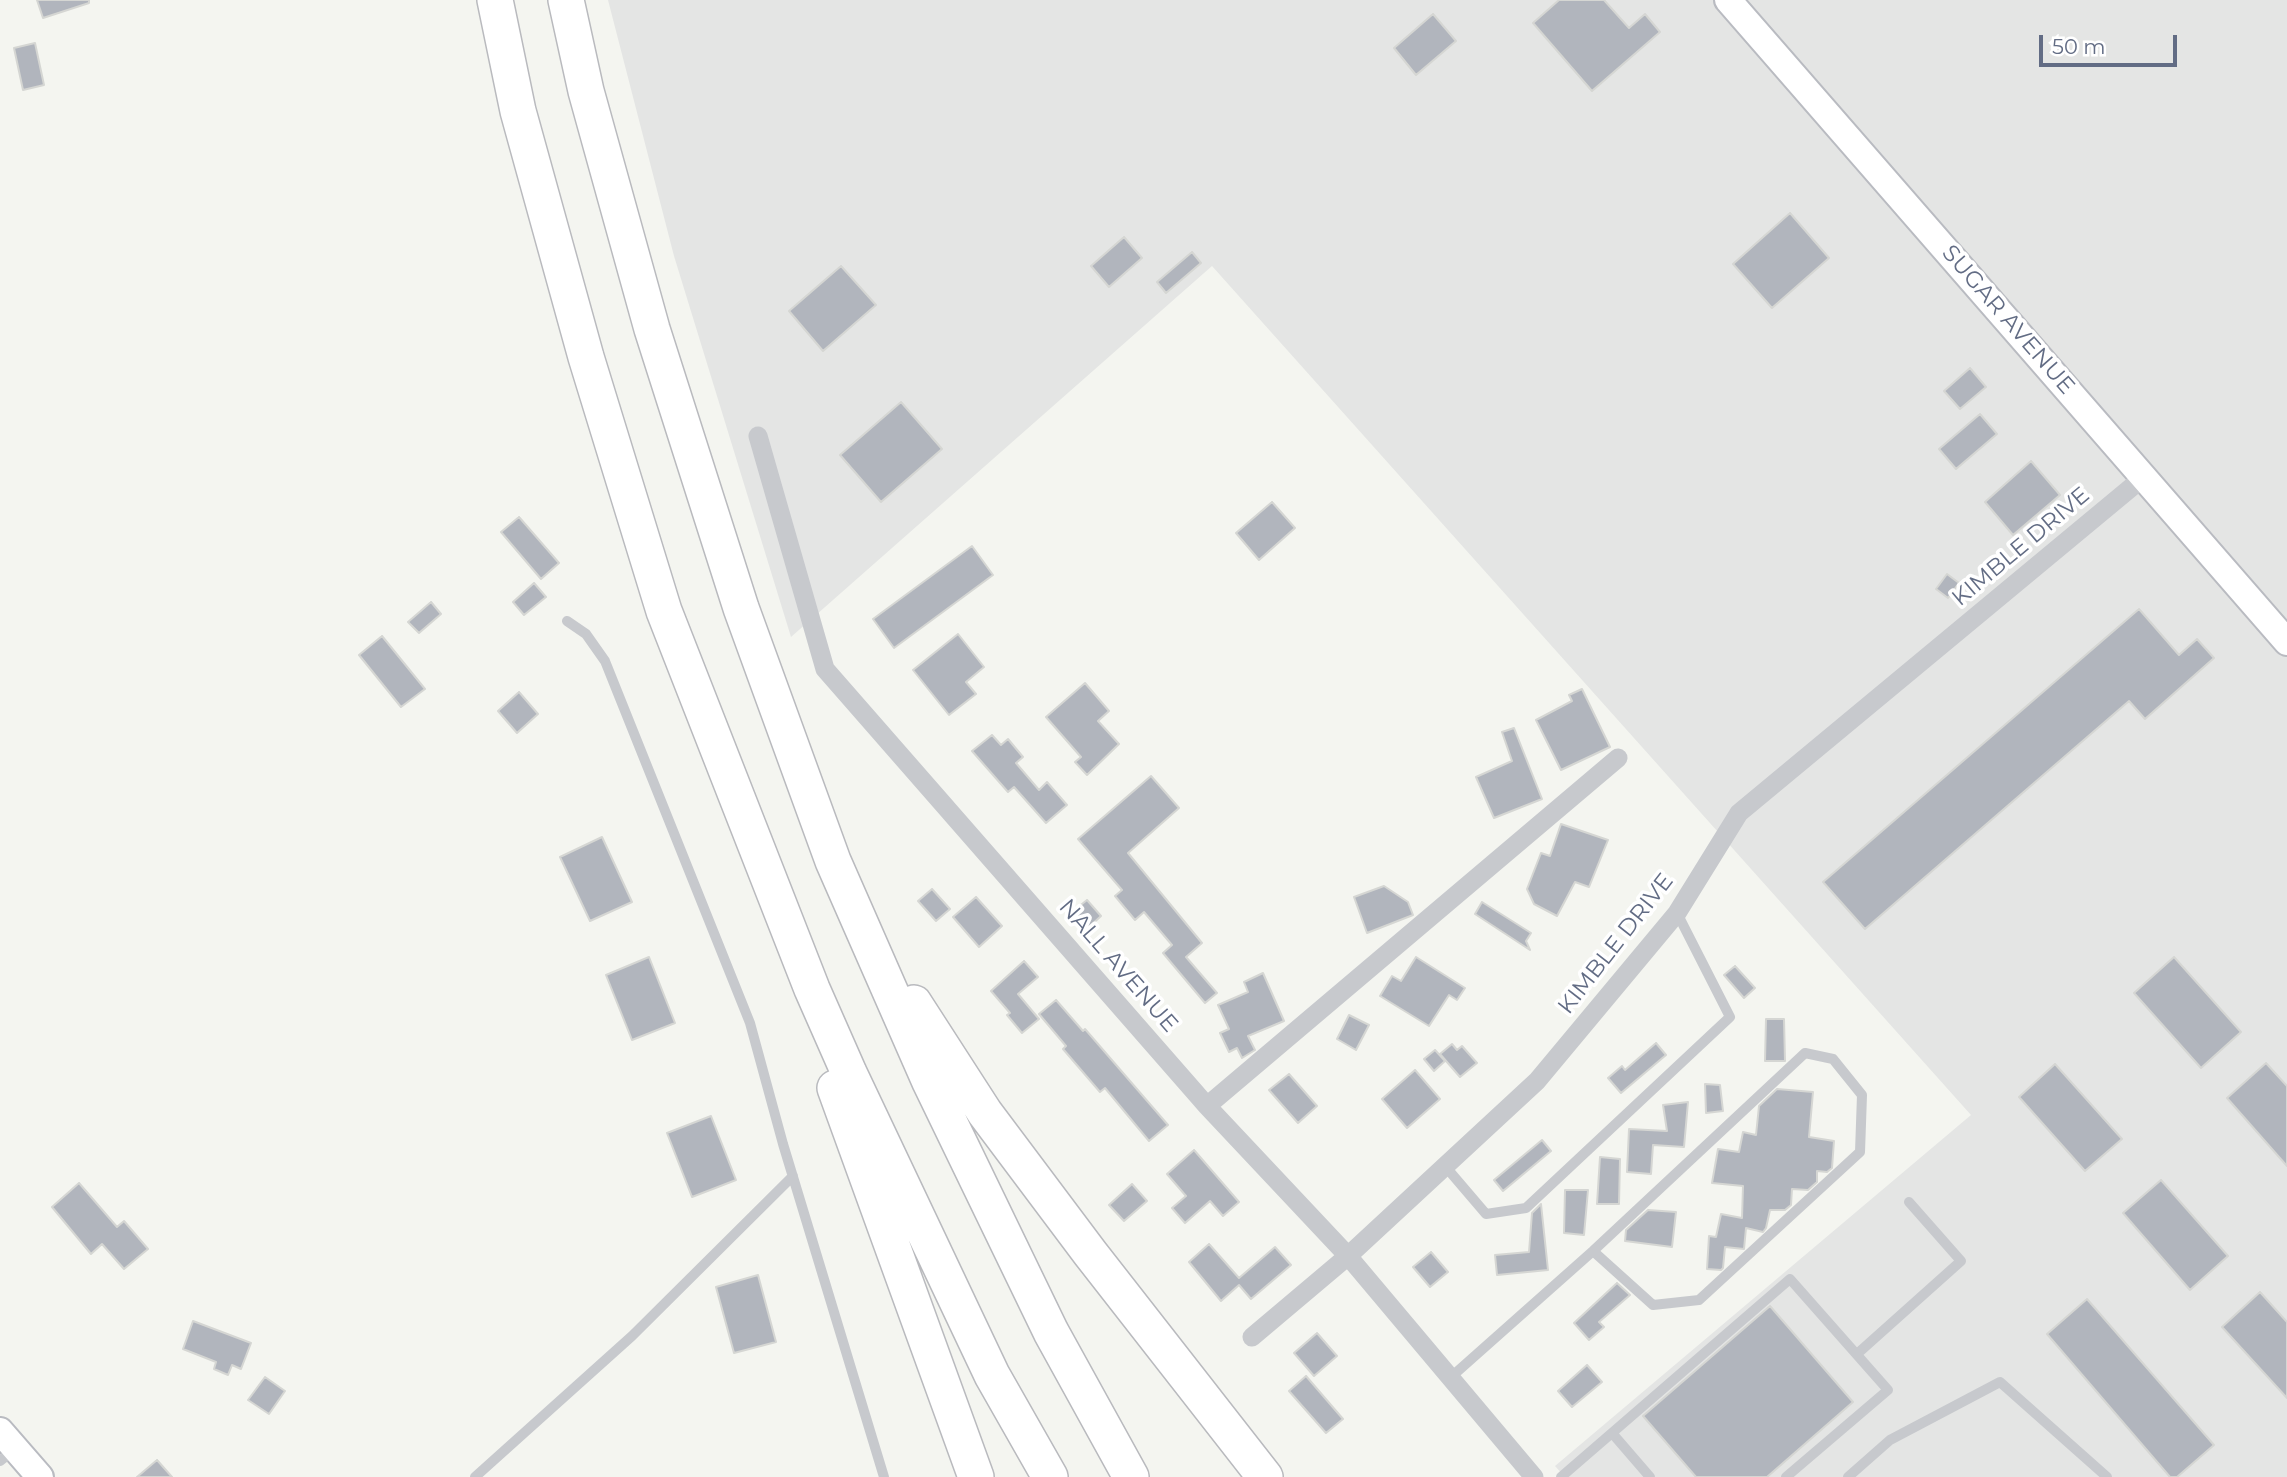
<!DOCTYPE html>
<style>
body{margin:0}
#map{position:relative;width:2287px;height:1477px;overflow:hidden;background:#f4f5f0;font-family:Montserrat,sans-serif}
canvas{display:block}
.scale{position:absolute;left:2039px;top:35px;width:138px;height:32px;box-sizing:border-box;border:4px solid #626c84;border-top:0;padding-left:9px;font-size:21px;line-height:24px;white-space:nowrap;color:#626c84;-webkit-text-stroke:5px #fff;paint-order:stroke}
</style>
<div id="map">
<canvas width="2287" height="1477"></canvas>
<div class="scale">50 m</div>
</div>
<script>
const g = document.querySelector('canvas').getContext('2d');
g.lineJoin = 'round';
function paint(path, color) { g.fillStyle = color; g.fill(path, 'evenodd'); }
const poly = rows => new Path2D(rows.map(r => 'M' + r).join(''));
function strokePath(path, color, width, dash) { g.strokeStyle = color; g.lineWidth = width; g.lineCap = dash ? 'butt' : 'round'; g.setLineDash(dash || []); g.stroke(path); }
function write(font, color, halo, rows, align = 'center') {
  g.font = font + ' Montserrat,sans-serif'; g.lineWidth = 7; g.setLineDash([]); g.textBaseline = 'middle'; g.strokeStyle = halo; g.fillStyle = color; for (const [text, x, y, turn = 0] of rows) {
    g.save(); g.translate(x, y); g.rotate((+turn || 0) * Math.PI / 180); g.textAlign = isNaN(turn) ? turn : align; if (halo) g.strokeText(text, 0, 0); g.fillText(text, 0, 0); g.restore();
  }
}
paint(poly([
 [608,0,2287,0,2287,1477,1565,1477,1555,1466,1971,1115,1212,266,791,637,674,256]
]), '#e4e5e4');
const building = poly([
 [37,0,89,0,89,3,43,18,37,0],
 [1559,0,1604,0,1629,28,1645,14,1660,32,1592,91,1533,23,1559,0],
 [1433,14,1456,41,1416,75,1394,48,1433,14],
 [35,43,44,85,23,90,14,48,35,43],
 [1790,213,1829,258,1772,308,1733,264,1790,213],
 [1124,237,1142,258,1109,287,1091,266,1124,237],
 [1192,252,1201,263,1166,293,1157,282,1192,252],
 [841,266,876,305,823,351,789,311,841,266],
 [1970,368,1986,387,1960,409,1944,391,1970,368],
 [901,402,942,449,881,502,840,455,901,402],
 [1980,414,1997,434,1956,469,1939,449,1980,414],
 [2031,461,2060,495,2013,535,1985,502,2031,461],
 [1272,502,1295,528,1259,560,1236,533,1272,502],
 [519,517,559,563,541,579,501,532,519,517],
 [972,546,993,575,894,648,873,619,972,546],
 [1947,574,1959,583,1948,598,1936,589,1947,574],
 [534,583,546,597,524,615,513,602,534,583],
 [431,602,441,614,419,633,408,622,431,602],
 [2139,609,2179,655,2197,639,2214,658,2145,719,2129,701,1865,929,1823,882,2139,609],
 [958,634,984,667,966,682,976,694,949,715,913,670,958,634],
 [382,636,425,689,401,707,359,655,382,636],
 [1085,683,1109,711,1098,721,1119,744,1087,775,1075,762,1081,757,1046,717,1085,683],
 [1582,689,1610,747,1561,770,1536,720,1572,701,1569,695,1582,689],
 [519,692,538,714,517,733,498,711,519,692],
 [1514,728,1542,799,1494,818,1476,777,1512,761,1502,732,1514,728],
 [992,735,1001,745,1008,739,1023,757,1016,763,1039,790,1047,782,1067,805,1046,823,1014,787,1008,792,972,751,992,735],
 [1151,776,1179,808,1128,853,1202,943,1186,957,1217,993,1205,1003,1163,953,1172,945,1144,912,1135,920,1115,896,1122,890,1078,839,1151,776],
 [1561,824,1608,840,1589,887,1575,882,1557,916,1534,904,1527,889,1541,853,1550,856,1561,824],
 [602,837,632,902,590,921,560,857,602,837],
 [1384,886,1408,902,1413,915,1367,933,1354,897,1384,886],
 [932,889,950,909,936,921,918,901,932,889],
 [976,897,1002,926,979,947,953,917,976,897],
 [1087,900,1101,916,1087,929,1072,912,1087,900],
 [1482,902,1531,933,1526,941,1530,950,1475,914,1482,902],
 [649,957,675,1023,632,1040,606,975,649,957],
 [1416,957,1465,988,1457,1000,1449,995,1429,1026,1380,996,1392,976,1401,981,1416,957],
 [2174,957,2241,1032,2201,1068,2134,993,2174,957],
 [1024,961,1038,977,1018,994,1039,1019,1022,1033,1007,1015,1010,1013,991,991,1024,961],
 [1735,966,1755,988,1744,998,1724,975,1735,966],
 [1263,973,1284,1021,1248,1036,1255,1050,1242,1058,1237,1048,1229,1052,1220,1033,1229,1029,1218,1005,1248,992,1244,982,1263,973],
 [1056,1000,1083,1031,1085,1029,1168,1125,1149,1141,1105,1088,1100,1092,1063,1049,1066,1046,1039,1014,1056,1000],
 [1349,1015,1369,1025,1356,1050,1337,1039,1349,1015],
 [1766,1019,1784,1019,1785,1061,1765,1061,1766,1019],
 [1656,1043,1666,1055,1621,1093,1608,1078,1622,1066,1625,1070,1656,1043],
 [1452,1044,1457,1050,1462,1046,1477,1063,1460,1077,1440,1054,1452,1044],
 [1435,1050,1445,1061,1434,1071,1424,1059,1435,1050],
 [2266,1063,2287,1086,2287,1166,2227,1098,2266,1063],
 [2055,1064,2122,1139,2085,1171,2019,1097,2055,1064],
 [1415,1070,1440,1099,1407,1128,1382,1099,1415,1070],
 [1289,1074,1317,1106,1298,1123,1269,1090,1289,1074],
 [1705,1084,1720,1085,1723,1111,1706,1113,1705,1084],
 [1777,1089,1813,1092,1809,1137,1834,1141,1832,1168,1827,1172,1817,1171,1817,1182,1808,1190,1792,1189,1791,1205,1785,1210,1770,1210,1766,1228,1763,1232,1746,1228,1744,1249,1725,1247,1723,1268,1721,1270,1707,1269,1709,1236,1716,1237,1721,1214,1742,1218,1743,1186,1712,1183,1718,1149,1739,1152,1743,1132,1756,1135,1759,1106,1777,1089],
 [1688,1102,1684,1147,1653,1145,1651,1174,1627,1172,1629,1129,1667,1131,1663,1105,1688,1102],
 [711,1116,736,1180,692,1197,667,1133,711,1116],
 [1542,1140,1551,1151,1503,1191,1494,1180,1542,1140],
 [1194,1150,1239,1202,1223,1216,1210,1201,1185,1223,1172,1208,1186,1196,1167,1174,1194,1150],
 [1600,1157,1620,1159,1619,1204,1597,1204,1600,1157],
 [2161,1180,2228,1256,2190,1290,2123,1213,2161,1180],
 [79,1183,117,1227,124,1221,148,1249,124,1269,102,1244,91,1254,52,1207,79,1183],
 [1132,1184,1147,1201,1124,1221,1109,1205,1132,1184],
 [1565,1190,1588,1190,1584,1235,1564,1233,1565,1190],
 [1541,1204,1548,1270,1497,1275,1495,1255,1529,1252,1532,1213,1541,1204],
 [1648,1210,1676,1212,1672,1247,1625,1241,1626,1230,1648,1210],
 [1209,1244,1239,1278,1275,1247,1291,1265,1251,1299,1239,1285,1221,1301,1189,1262,1209,1244],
 [1431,1252,1448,1272,1430,1287,1413,1267,1431,1252],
 [758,1275,776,1342,734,1353,716,1287,758,1275],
 [1617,1283,1630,1295,1599,1322,1604,1327,1589,1340,1574,1323,1617,1283],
 [2260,1292,2287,1322,2287,1398,2222,1327,2260,1292],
 [2087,1299,2214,1445,2177,1477,2170,1477,2047,1334,2087,1299],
 [1770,1306,1853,1402,1767,1477,1696,1477,1643,1416,1770,1306],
 [193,1321,251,1343,241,1369,232,1365,228,1375,214,1369,216,1362,183,1349,193,1321],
 [1317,1333,1337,1356,1314,1376,1294,1353,1317,1333],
 [1587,1365,1602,1382,1572,1407,1558,1391,1587,1365],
 [1306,1376,1343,1419,1326,1433,1289,1391,1306,1376],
 [265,1377,285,1391,269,1414,248,1400,265,1377],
 [157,1460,172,1477,137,1477,157,1460]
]);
paint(building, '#b1b5bd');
strokePath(building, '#d5d6d3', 2);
const secondary = poly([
 [1728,0,2287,642],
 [0,1431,40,1477]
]);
const highway = poly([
 [495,0,518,111,586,357,664,611,812,989,849,1073,992,1375,1050,1477],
 [566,0,586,91,652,329,741,608,833,861,930,1082,1051,1332,1131,1477],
 [914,1003,985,1113,1090,1253,1265,1477],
 [835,1088,976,1477]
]);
strokePath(secondary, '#b9bbc1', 30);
strokePath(highway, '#b9babe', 38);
strokePath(poly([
 [567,621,586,634,605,661,750,1023,783,1144,884,1477],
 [1445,1166,1486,1214,1526,1208,1730,1017,1677,913],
 [1857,1354,1961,1261,1909,1202],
 [1450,1378,1593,1251,1805,1053,1833,1059,1862,1095,1860,1152,1699,1300,1653,1305,1593,1251],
 [1612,1433,1650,1477],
 [0,1461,15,1449],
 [475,1477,632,1336,793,1176],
 [1561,1477,1790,1279,1888,1390,1786,1477],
 [1848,1477,1890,1440,2000,1382,2107,1477]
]), '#c7c9cd', 10);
strokePath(poly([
 [758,436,825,669,1207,1106,1348,1256,1534,1477],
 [1207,1106,1618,758],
 [1252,1337,1348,1256,1537,1081,1677,913,1739,813,2145,476]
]), '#c7c9cd', 19);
strokePath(secondary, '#fff', 26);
strokePath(highway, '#fff', 35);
write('23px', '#626c84', '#fff', [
 ["SUGAR AVENUE",2008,320,49],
 ["KIMBLE DRIVE",2021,547,-40],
 ["KIMBLE DRIVE",1616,944,-52],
 ["NALL AVENUE",1118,966,49]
]);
</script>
